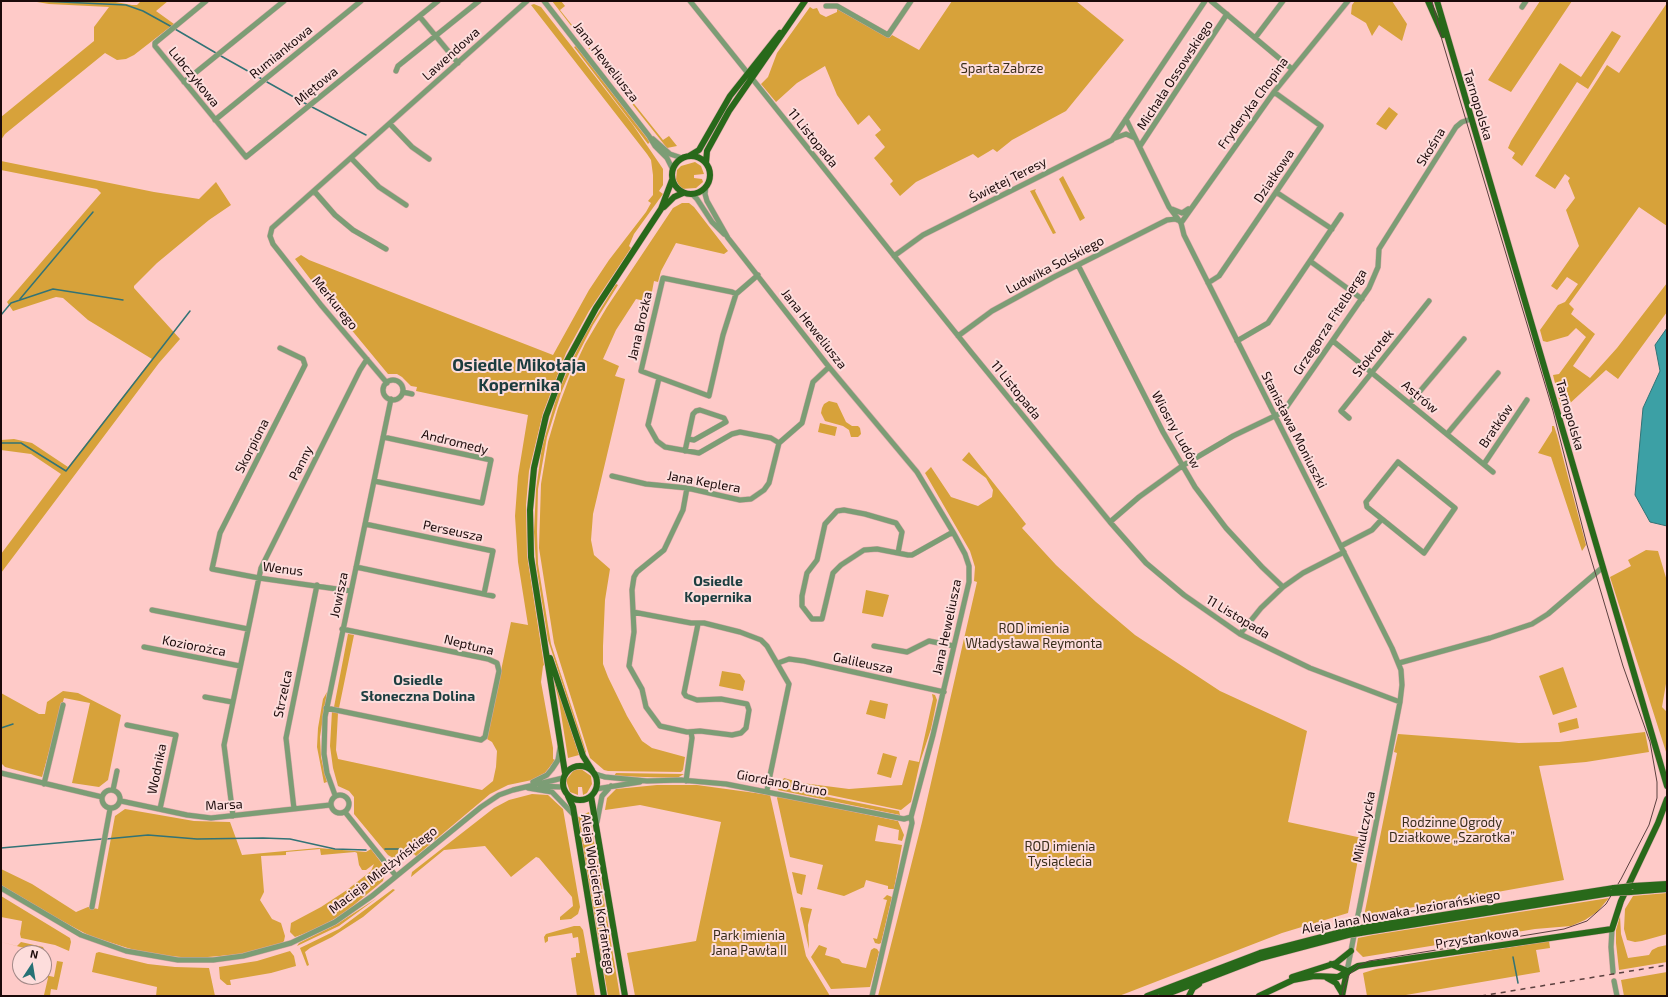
<!DOCTYPE html>
<meta charset="utf-8">
<style>
body{margin:0}
#map{position:relative;width:1668px;height:997px;overflow:hidden;background:#fecac8;font-family:"Exo 2",sans-serif}
canvas{display:block}
.frame{position:absolute;inset:0;border:2px solid #1b0a0a;pointer-events:none}
.north{position:absolute;left:12px;top:945px;width:40px;height:40px;box-sizing:border-box;background:#fddddc;border:1px solid #a38988;border-radius:50%;rotate:12deg;font-size:11px;font-weight:700;line-height:16px;text-align:center;color:#1b0a0a}
.north::after{content:'';display:block;margin:auto;width:14px;height:18px;background:#267175;clip-path:polygon(50% 0,100% 100%,50% 72%,0 100%)}
</style>
<div id="map">
<canvas width="1668" height="997"></canvas>
<div class="frame"></div>
<div class="north">N</div>
</div>
<script>
const g = document.querySelector('canvas').getContext('2d');
g.lineJoin = 'round';
function paint(path, color) { g.fillStyle = color; g.fill(path, 'evenodd'); }
const poly = rows => new Path2D(rows.map(r => 'M' + r).join(''));
function strokePath(path, color, width, dash) { g.strokeStyle = color; g.lineWidth = width; g.lineCap = dash ? 'butt' : 'round'; g.setLineDash(dash || []); g.stroke(path); }
function write(font, color, halo, rows, align = 'center') {
  g.font = font + ' "Exo 2",sans-serif'; g.lineWidth = 4; g.setLineDash([]); g.textBaseline = 'middle'; g.strokeStyle = halo; g.fillStyle = color; for (const [text, x, y, turn = 0] of rows) {
    g.save(); g.translate(x, y); g.rotate((+turn || 0) * Math.PI / 180); g.textAlign = isNaN(turn) ? turn : align; if (halo) g.strokeText(text, 0, 0); g.fillText(text, 0, 0); g.restore();
  }
}
paint(poly([
 [31,1,110,1,132,5,137,5,141,1,168,1,156,11,174,24,134,55,126,59,117,60,105,53,5,134,1,140,1,117,94,41,94,27,109,7,49,4],
 [552,1,561,1,565,6,560,10,611,74,610,76],
 [952,1,1076,1,1124,40,1066,111,1012,140,997,152,993,149,978,158,973,154,916,182,900,196,890,184,893,181,874,158,885,147,875,135,881,130,869,115,858,125,837,95,825,66,797,83,776,102,761,84,768,77,777,53,810,7,813,9,817,8,820,14,826,17,837,12,837,9,889,38,892,35,919,50],
 [1355,1,1392,1,1407,24,1402,41,1379,25,1372,36,1366,23,1351,14,1352,5],
 [1540,1,1572,1,1511,92,1488,80],
 [1667,3,1667,226,1639,207,1569,304,1574,309,1571,314,1595,334,1573,366,1590,378,1617,348,1667,283,1667,312,1618,379,1606,370,1567,406,1561,407,1553,375,1559,374,1586,337,1576,328,1568,336,1547,342,1543,341,1540,330,1558,305,1565,302,1578,284,1567,277,1557,290,1551,286,1579,246,1566,210,1575,198,1568,181,1570,178,1565,174,1555,189,1535,176,1607,65,1619,73],
 [534,4,541,7,633,125,659,163,663,169,663,185,659,191,663,194,634,234,629,246,631,248,589,311,566,353,543,413,529,471,526,505,527,555,544,665,543,666,541,682,553,748,553,759,555,760,545,773,532,780,508,785,490,794,416,856,414,854,405,860,398,861,388,855,354,814,354,797,349,791,338,786,333,768,330,746,332,711,338,713,336,750,338,759,482,790,493,781,496,767,497,751,492,742,487,739,511,622,528,625,518,562,515,516,518,476,528,415,416,391,417,387,411,386,402,377,397,374,388,374,321,293,295,259,301,255,309,260,553,355,589,290,609,260,646,212,651,203,648,201,653,195,653,175,651,160,647,154,531,5],
 [1612,31,1621,36,1588,89,1577,82,1522,166,1512,158,1515,153,1508,148,1511,141,1560,63,1581,77],
 [576,46,650,142,648,144,574,47],
 [615,80,663,140,669,136,677,146,667,148,614,81],
 [1389,107,1398,114,1386,130,1376,124],
 [1,161,154,192,199,199,216,182,231,205,209,220,157,263,134,286,134,288,180,339,159,363,1,573,1,554,61,474,31,454,1,450,1,440,14,439,32,443,68,467,152,359,88,320,63,298,56,297,13,311,7,302,101,193,97,189,1,170],
 [695,162,701,166,704,174,694,175,694,178,702,179,703,182,696,188,681,189,676,180,677,170,681,166],
 [1063,176,1085,218,1080,221,1059,179],
 [1036,189,1035,191,1056,233,1053,234,1030,191],
 [682,203,689,203,694,207,728,251,724,254,676,243,661,271,658,282,654,281,650,302,636,299,616,330,603,359,619,366,615,376,625,379,593,514,591,540,594,555,610,569,605,600,603,646,603,664,608,677,627,716,642,741,652,748,685,757,683,770,681,772,608,771,604,770,590,758,554,643,539,548,541,484,548,442,558,408,570,376,585,344,607,307,673,208],
 [616,284,618,285,593,325,576,358,561,393,547,437,538,489,537,532,538,564,551,644,584,745,586,752,585,753,548,640,536,564,534,532,536,489,542,447,558,392,582,339],
 [829,401,837,403,846,422,852,426,858,426,860,428,861,434,858,437,851,437,849,430,843,426,825,421,821,413,822,408,824,404],
 [820,423,837,427,835,436,818,432],
 [1552,426,1554,426,1557,435,1586,545,1582,551,1551,457,1538,453,1552,431],
 [969,452,1026,524,1022,528,1056,565,1096,602,1135,635,1220,691,1307,731,1288,822,1362,838,1348,913,1282,933,1119,996,878,996,922,822,977,582,974,581,975,567,970,551,925,473,931,467,951,497,978,506,992,497,993,490,986,478,962,460],
 [1646,550,1658,551,1667,581,1667,678,1662,707,1667,712,1667,755,1610,577,1631,566,1628,560],
 [866,590,889,595,883,617,862,613],
 [348,634,354,635,339,708,334,707],
 [550,665,579,755,568,758,559,701],
 [1563,667,1577,707,1553,715,1539,676],
 [722,671,740,674,745,681,743,691,719,686],
 [63,691,78,693,121,715,108,780,99,787,72,783,90,703,64,698,42,777,5,767,1,763,1,693,39,714,45,714,47,702],
 [327,692,320,737,321,757,327,782,324,783,317,747,318,728,323,699],
 [932,694,935,695,937,700,931,729,920,762,911,802,901,810,782,785,780,784,784,778,802,783,849,789,902,785,909,760,919,762,933,699],
 [870,700,888,704,885,719,866,714],
 [1577,718,1579,728,1560,733,1558,723],
 [1645,732,1649,752,1586,762,1539,766,1564,880,1364,916,1397,753,1394,752,1398,734,1519,743,1559,742],
 [883,753,897,757,891,778,877,774],
 [581,769,591,776,592,784,587,793,583,795,582,787,578,787,578,795,570,792,566,780,574,770],
 [616,773,684,774,677,778,614,776],
 [657,785,697,785,770,795,806,956,830,996,635,996,627,953,696,941,721,822,640,805,605,810,607,798,616,789],
 [779,787,899,811,900,815,778,790],
 [532,794,548,795,563,809,580,907,578,914,571,919,560,920,560,917,573,906,572,897,539,858,536,857,511,877,485,846,444,850,411,877,412,872,494,808,509,800],
 [778,796,898,821,904,835,902,841,898,840,899,830,878,825,875,841,902,845,894,889,888,889,888,886,866,880,864,887,844,896,817,889,823,865,790,857,777,798],
 [125,809,194,821,230,822,242,855,318,848,366,852,371,849,383,865,385,871,383,881,343,914,317,929,295,937,290,932,291,923,321,907,347,890,371,871,374,864,366,870,362,870,359,865,357,853,355,852,321,855,320,849,286,852,286,855,261,856,264,892,260,900,272,919,281,923,285,936,284,941,281,944,243,954,196,958,166,956,134,950,90,936,49,914,1,885,1,869,32,884,76,912,88,907,98,909,115,816],
 [589,812,620,996,608,996,578,817],
 [792,872,806,875,802,895,797,893],
 [393,889,395,890,363,917,332,937,310,948,305,952,309,965,307,966,300,948,339,929],
 [1667,893,1667,934,1642,941,1635,942,1627,940,1624,929,1625,909,1633,896],
 [887,895,892,897,881,943,879,944,875,943,873,938,877,939,887,900,883,899],
 [1,896,70,938,71,942,69,951,55,945,21,938,20,934,22,921,1,917],
 [377,898,339,926,297,946,299,943,337,924],
 [1609,898,1597,912,1585,920,1571,926,1535,929,1363,957,1356,950,1358,938,1373,935],
 [801,907,812,909,808,925,809,949,800,909],
 [1620,916,1621,934,1628,958,1649,955,1652,950,1658,947,1667,945,1667,962,1619,970,1616,943,1616,930],
 [574,926,580,926,583,930,595,996,577,996,571,958,576,957,576,953,580,953,578,937,573,938,572,933,548,937,548,941,545,943,544,937,546,934],
 [1549,941,1550,948,1536,950,1540,972,1400,996,1367,996,1363,973,1376,969],
 [1,942,17,946,21,942,43,947,45,952,44,954,35,953,36,951],
 [819,945,827,948,825,955,839,959,842,963,866,968,871,950,874,948,877,949,879,952,870,987,831,989,811,957],
 [290,951,294,956,296,966,271,973,230,980,231,985,227,985,220,979,219,967,257,961],
 [99,952,148,964,175,967,209,968,215,996,156,996,157,987,92,972,96,953],
 [57,961,63,962,57,990,51,989,50,996,44,995,48,978,45,975,54,977],
 [1667,972,1667,996,1624,996,1621,980]
]), '#d7a23a');
const water = poly([
 [1667,328,1667,526,1650,522,1635,495,1643,408,1660,371,1655,345,1667,328]
]);
paint(water, '#3ca0a5');
strokePath(water, '#327376', 1);
strokePath(poly([
 [40,1,126,5,143,11,172,27],
 [175,29,216,53],
 [221,56,262,79],
 [267,82,308,105],
 [312,107,366,135],
 [20,299,93,212],
 [1,315,11,303,53,289,123,300],
 [1,443,21,443,66,471,190,311],
 [1,728,13,724],
 [106,839,148,835,197,839,263,838,290,839,335,849,366,850],
 [1,848,102,839],
 [385,849,399,849],
 [1513,957,1518,983]
]), '#327376', 1.5);
const minor = poly([
 [206,1,155,43,155,46,246,157,438,1],
 [544,1,649,136,655,146,667,158,672,168],
 [690,1,971,352,1110,522,1146,563,1184,595,1240,634,1310,668,1400,702],
 [1211,1,1292,69],
 [826,6,837,6,888,35,911,1],
 [1522,7,1526,1],
 [420,17,458,63],
 [1255,38,1283,1],
 [396,71,398,66,479,1],
 [184,82,284,1],
 [1126,119,1169,207,1181,223,1184,235,1392,648,1401,670,1402,685,1400,702,1347,971],
 [215,120,361,1],
 [390,124,412,147,429,159],
 [1115,138,1126,134,1135,138],
 [653,139,670,154,682,158],
 [1140,146,1227,14],
 [351,158,379,187,406,205],
 [706,186,705,194,707,201,728,238,829,367,917,472,953,532,965,554,969,566,969,582,954,646,933,735,911,817,912,823,872,996],
 [314,191,335,215,353,230,386,249],
 [1276,192,1332,229],
 [692,194,697,199,712,222,724,234],
 [1172,209,1182,213,1188,209],
 [1181,223,1274,92,1348,1],
 [894,256,923,235,1112,140,1205,1],
 [1310,261,1362,299],
 [1078,265,1163,432,1195,487,1226,528,1262,567,1283,587],
 [1208,283,1219,276,1321,126,1274,92],
 [736,294,723,335,709,396,641,371,663,278,732,292,736,294,758,275],
 [958,336,992,311,1054,277,1167,220,1175,219,1180,221],
 [1237,341,1268,323,1341,215],
 [1333,341,1493,472],
 [280,348,303,359,305,365,220,533,212,569,259,578,351,591],
 [659,378,648,425,657,441,665,447,699,453,732,434,740,432,771,438,779,443],
 '383 390a10 10 0 1 1 20 0a10 10 0 1 1-20 0Z',
 [387,383,321,305,273,244,270,236,272,228,527,1],
 [403,392,412,394],
 [1410,403,1464,339],
 [1349,418,1341,411,1429,301],
 [1447,434,1498,373],
 [685,451,693,414,696,411,700,410,724,418,726,422,694,440,688,439],
 [1484,464,1527,400],
 [612,476,646,484,687,488,740,500,751,499,764,490,769,483,779,443,802,423,813,382,829,367],
 [374,481,482,503,491,460,383,437],
 [687,488,683,510,664,550,637,572,634,577,632,590,634,632,629,666,642,689,646,707,660,726,687,732,700,731,732,735,741,733,746,728,749,710,747,704,721,699,697,700,686,696,684,693,698,624],
 [1110,522,1139,497,1182,466,1233,436,1283,412,1369,288,1378,267,1379,249,1456,127,1462,122,1471,119],
 [365,524,493,551,484,594],
 [1341,546,1372,530,1382,519,1367,507,1366,502,1398,462,1455,508,1424,553,1382,519],
 [898,553,902,532,896,523,865,514,844,510,837,511,825,524,817,560,807,573,802,596,802,606,812,619,822,619,833,573,841,565,864,550,877,549,908,555,912,555,953,532],
 [356,567,493,596],
 [152,610,248,629],
 [633,612,691,623,704,623,740,632,761,640,767,646,789,684,767,790],
 [1240,634,1261,608,1283,587,1303,573,1344,552],
 [874,646,907,652,929,641,954,646],
 [144,647,240,666],
 [778,663,789,659,804,661,944,692],
 [1399,663,1490,638,1532,624,1548,614,1603,567],
 [205,697,232,702],
 [326,708,481,740,485,737,499,671,497,663,488,659,342,629],
 [127,725,176,735,160,809],
 [1,773,102,797],
 [595,774,605,777,647,781,681,780,726,784,904,819,911,817],
 [686,781,692,738,691,732],
 [533,782,547,775,552,769,558,760,560,748],
 [44,784,63,705],
 [540,786,563,787],
 [528,788,552,792,574,815],
 [596,789,640,782],
 '102 799a9 9 0 1 1 18 0a9 9 0 1 1-18 0Z',
 [113,790,117,771],
 '331 804a9 9 0 1 1 18 0a9 9 0 1 1-18 0Z',
 [335,795,327,773,324,754,325,717,391,399],
 [121,801,187,815,211,818,330,805],
 [294,809,286,738,317,585],
 [345,812,396,876],
 [233,816,224,745,261,568,360,370,367,359],
 [597,822,602,796,611,786],
 [1,888,81,935,126,951,178,960,213,960,243,956,291,943,335,922,372,896,481,807,499,795,513,790,563,778],
 [92,907,110,809],
 [1612,929,1611,947,1613,972],
 [1614,981,1617,996]
]);
const major = poly([
 [1428,1,1443,35],
 [1437,1,1667,786],
 '672 175a19 19 0 1 1 38 0a19 19 0 1 1-38 0Z',
 [689,156,699,150,730,96,780,33],
 [706,163,707,151,729,111,805,1],
 [664,207,674,197,683,193],
 [550,658,583,756,592,770],
 '563 783a17 17 0 1 1 34 0a17 17 0 1 1-34 0Z',
 [565,773,531,557,530,510,534,468,546,416,566,363,596,308,661,209,672,180],
 [568,796,573,807,604,996],
 [591,796,625,996],
 [1633,886,1667,884],
 [1630,892,1667,889],
 [1361,928,1614,888],
 [1360,933,1611,893],
 [1331,964,1347,971],
 [1292,977,1336,963,1351,951],
 [1327,978,1336,983,1342,993],
 [1147,996,1260,953,1349,930],
 [1162,996,1261,958,1348,935],
 [1189,996,1193,988,1199,984],
 [1259,996,1293,980,1314,976,1338,977,1358,966,1612,929,1621,901,1658,823,1667,799],
 [1342,996,1347,971]
]);
strokePath(minor, '#d5a7a6', 6);
strokePath(major, '#d5a7a6', 7);
strokePath(minor, '#7c9d75', 5);
strokePath(major, '#28691a', 6);
strokePath(poly([
 [1342,996,1344,986,1349,975,1358,966,1369,961,1564,929,1587,921,1606,904,1621,879,1649,825,1657,798,1657,782,1650,742,1623,666,1587,545,1553,411,1442,40,1432,1]
]), '#5b403f', 1);
strokePath(poly([
 [1481,996,1667,965]
]), '#5b403f', 1.5, [5, 5]);
const majorBridge = poly([
 [1614,888,1633,886],
 [1611,893,1630,892],
 [1349,930,1361,928],
 [1348,935,1360,933]
]);
strokePath(majorBridge, '#d5a7a6', 7, []);
strokePath(majorBridge, '#28691a', 6);
write('13px', '#1b0a0a', '#fddddc', [
 ["Rumiankowa",281,52,-39],
 ["Lawendowa",451,54,-42],
 ["Jana Heweliusza",606,62,52],
 ["Michała Ossowskiego",1175,75,-57],
 ["Lubczykowa",194,77,51],
 ["Miętowa",316,86,-39],
 ["Fryderyka Chopina",1253,103,-54],
 ["Tarnopolska",1478,105,73],
 ["11 Listopada",813,138,51],
 ["Skośna",1431,147,-58],
 ["Działkowa",1274,176,-56],
 ["Świętej Teresy",1008,180,-27],
 ["Ludwika Solskiego",1055,265,-28],
 ["Merkurego",335,303,51],
 ["Grzegorza Fitelberga",1330,322,-57],
 ["Jana Brożka",640,326,-77],
 ["Jana Heweliusza",814,329,52],
 ["Stokrotek",1373,353,-51],
 ["11 Listopada",1016,390,51],
 ["Astrów",1420,397,40],
 ["Tarnopolska",1570,415,74],
 ["Bratków",1496,426,-56],
 ["Wiosny Ludów",1176,430,61],
 ["Stanisława Moniuszki",1294,430,63],
 ["Andromedy",455,442,14],
 ["Skorpiona",252,446,-63],
 ["Panny",301,463,-63],
 ["Jana Keplera",704,482,10],
 ["Perseusza",453,531,12],
 ["Wenus",283,569,7],
 ["Jowisza",339,595,-78],
 ["11 Listopada",1238,617,31],
 ["Jana Heweliusza",947,627,-78],
 ["Neptuna",469,645,14],
 ["Koziorożca",194,646,11],
 ["Galileusza",863,663,12],
 ["Strzelca",283,694,-78],
 ["Wodnika",157,769,-78],
 ["Giordano Bruno",782,783,11],
 ["Marsa",224,805,-3],
 ["Mikulczycka",1364,827,-79],
 ["Macieja Mielżyńskiego",383,870,-38],
 ["Aleja Wojciecha Korfantego",598,894,81],
 ["Aleja Jana Nowaka-Jeziorańskiego",1401,912,-10],
 ["Przystankowa",1477,938,-9]
]);
write('13px', '#3a2e1b', '#fddddc', [
 ["Sparta Zabrze",1002,69],
 ["ROD imienia",1034,629],
 ["Władysława Reymonta",1034,644],
 ["Rodzinne Ogrody",1452,823],
 ["Działkowe „Szarotka”",1452,838],
 ["ROD imienia",1060,847],
 ["Tysiąclecia",1060,862],
 ["Park imienia",749,936],
 ["Jana Pawła II",749,951]
]);
write('bold 14px', '#1b3d3f', '#fddddc', [
 ["Osiedle",718,581],
 ["Kopernika",718,597],
 ["Osiedle",418,680],
 ["Słoneczna Dolina",418,696]
]);
write('bold 17px', '#1b3d3f', '#fddddc', [
 ["Osiedle Mikołaja",519,365],
 ["Kopernika",519,385]
]);
</script>
